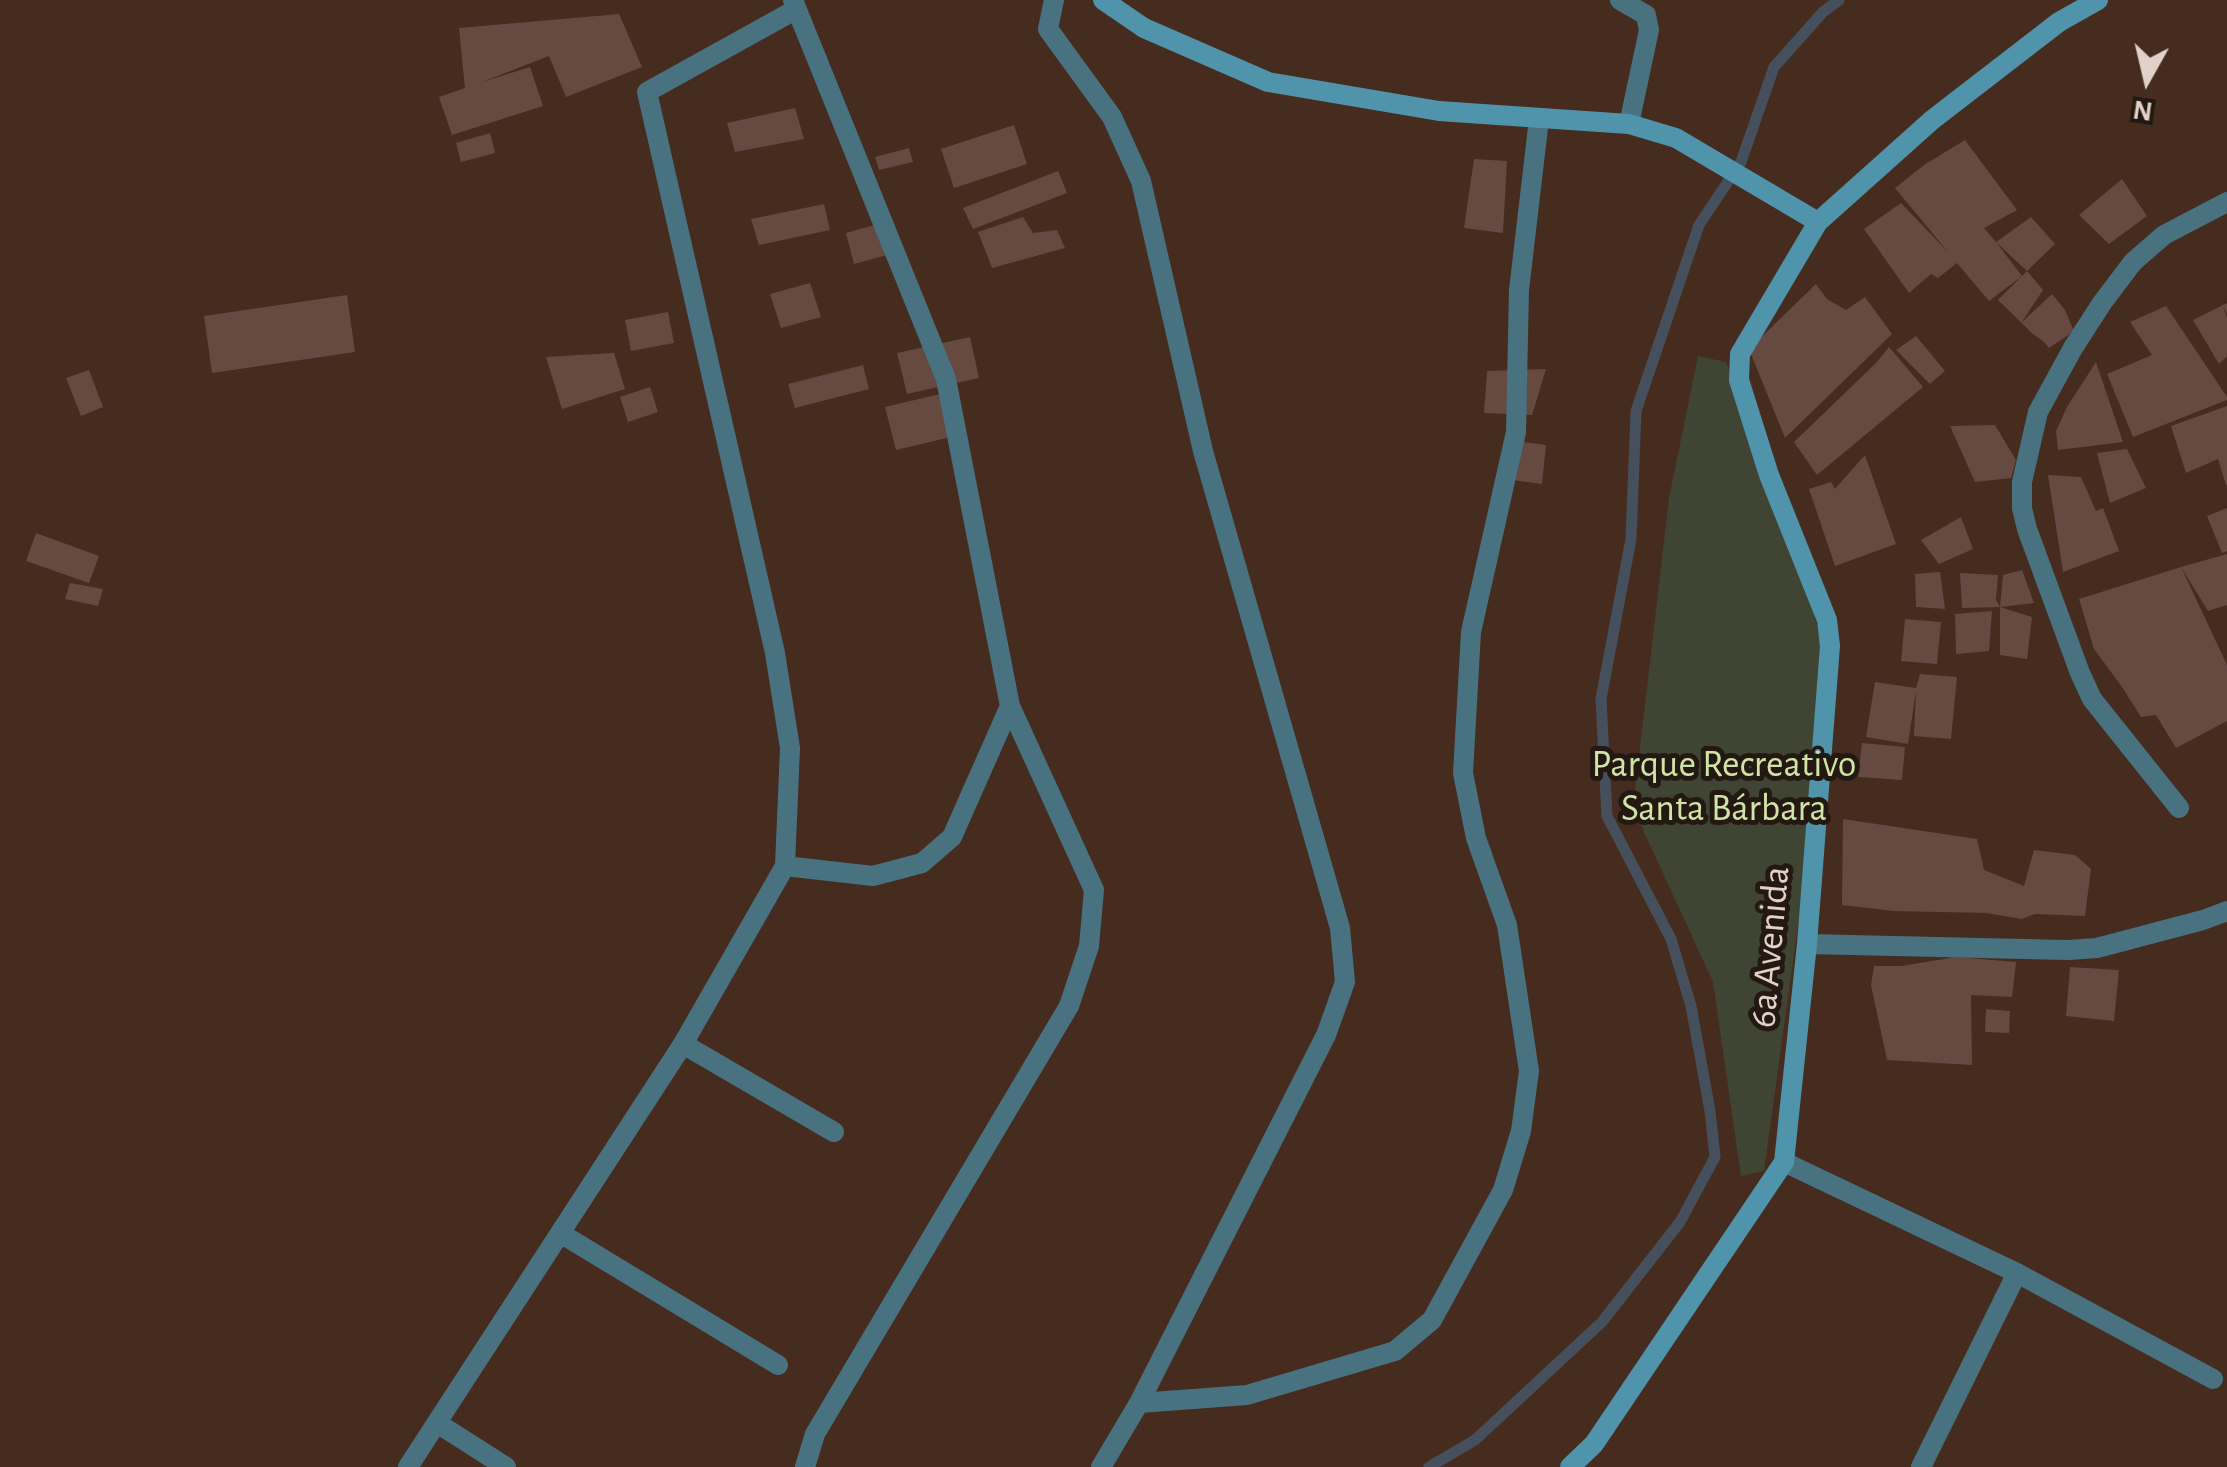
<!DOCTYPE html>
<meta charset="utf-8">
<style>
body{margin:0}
#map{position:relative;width:2227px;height:1467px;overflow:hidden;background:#452c1f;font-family:"Alegreya Sans",sans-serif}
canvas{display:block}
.north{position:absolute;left:2097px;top:30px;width:100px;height:100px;-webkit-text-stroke:8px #231812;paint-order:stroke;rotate:188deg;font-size:28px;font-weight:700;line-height:40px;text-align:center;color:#e2d1c9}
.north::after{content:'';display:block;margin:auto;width:35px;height:45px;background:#e2d1c9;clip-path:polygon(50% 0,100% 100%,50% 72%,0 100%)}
</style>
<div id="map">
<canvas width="2227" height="1467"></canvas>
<div class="north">N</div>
</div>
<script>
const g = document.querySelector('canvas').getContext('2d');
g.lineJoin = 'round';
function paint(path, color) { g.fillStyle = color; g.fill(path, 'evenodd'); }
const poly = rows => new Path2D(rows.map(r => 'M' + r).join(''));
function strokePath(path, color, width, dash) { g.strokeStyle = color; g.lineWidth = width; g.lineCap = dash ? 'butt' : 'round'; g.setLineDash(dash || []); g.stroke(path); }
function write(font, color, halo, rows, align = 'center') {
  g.font = font + ' "Alegreya Sans",sans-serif'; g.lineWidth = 10; g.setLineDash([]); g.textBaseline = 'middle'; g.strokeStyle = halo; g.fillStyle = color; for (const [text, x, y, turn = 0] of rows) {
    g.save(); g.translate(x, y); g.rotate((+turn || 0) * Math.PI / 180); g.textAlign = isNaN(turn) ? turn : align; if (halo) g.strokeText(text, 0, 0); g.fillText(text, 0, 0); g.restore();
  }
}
paint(poly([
 [1698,356,1726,362,1778,487,1824,650,1802,896,1764,1171,1741,1176,1713,982,1633,808,1669,498]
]), '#3f4532');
strokePath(poly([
 [1429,1467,1475,1440,1602,1322,1680,1222,1715,1157,1710,1111,1691,1006,1671,939,1607,816,1601,699,1631,539,1636,411,1699,225,1741,162,1774,67,1823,12,1839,0]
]), '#46505d', 11);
paint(poly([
 [619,14,642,67,566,97,549,56,482,82,530,67,543,106,452,135,439,97,465,88,459,28],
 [795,108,804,139,735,152,727,123],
 [1014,125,1027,164,954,188,941,149],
 [490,133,495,153,461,162,456,143],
 [1965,140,2017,210,1984,228,1996,242,2031,217,2055,244,2027,271,1996,242,2022,276,1989,301,1957,263,1938,278,1931,274,1909,293,1864,229,1901,203,1948,252,1895,188,1924,165],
 [909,148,913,162,879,170,875,157],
 [1474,159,1507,161,1503,233,1464,228],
 [1058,171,1067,193,973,229,963,208],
 [2122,179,2147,216,2109,244,2079,215],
 [824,204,830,230,759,245,751,219],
 [1023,217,1033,233,1057,230,1065,248,992,268,978,232],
 [878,224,887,255,854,264,846,233],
 [2027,271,2043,290,2021,323,2052,294,2065,310,2074,331,2049,348,2044,342,2033,334,1998,300],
 [810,283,821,317,781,328,770,294],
 [1816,284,1827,299,1846,310,1865,297,1892,334,1785,438,1749,349],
 [347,295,355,352,212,373,204,316],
 [2227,303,2227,314,2223,306,2227,318,2227,356,2219,364,2193,320],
 [2166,306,2227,397,2227,400,2133,437,2107,374,2152,355,2130,322],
 [668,312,674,343,631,351,625,320],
 [1916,336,1945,371,1930,384,1896,350],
 [970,337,979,378,907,394,897,353],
 [1889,347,1923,387,1817,475,1794,442,1876,363],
 [614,353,625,389,562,409,546,357],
 [2096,362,2123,442,2058,450,2056,431,2067,407],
 [863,365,869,389,795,408,788,384],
 [1546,369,1532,415,1484,413,1487,371],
 [89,370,103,407,81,416,66,378],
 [650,387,658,412,628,422,620,397],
 [940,394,951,437,896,450,885,407],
 [2227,406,2227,485,2226,485,2218,459,2186,473,2171,426],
 [1995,425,2016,460,2011,478,1975,482,1950,426],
 [1509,440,1546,445,1542,484,1505,479],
 [2127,449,2146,488,2110,503,2097,453],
 [1865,455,1896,544,1835,566,1809,489,1831,482,1835,489],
 [2048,475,2081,477,2096,511,2103,508,2119,551,2063,572],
 [2227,508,2227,551,2222,553,2207,516],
 [1961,517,1973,549,1939,564,1921,540],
 [36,533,99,556,89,583,26,561],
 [2227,554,2227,605,2208,611,2181,567],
 [2181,567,2227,665,2227,721,2176,748,2156,715,2141,717,2122,687,2094,649,2079,599],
 [2022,570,2034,603,2000,607,2003,575],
 [1940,572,1945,609,1916,607,1915,574],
 [1960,573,1998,575,1996,600,2000,607,1962,608],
 [70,583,103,589,98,606,65,599],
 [2000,607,2032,617,2027,659,2000,655],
 [1992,611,1989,651,1956,654,1955,614],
 [1905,619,1941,622,1937,664,1901,661],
 [1920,674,1957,677,1951,739,1914,736,1916,691,1908,744,1866,737,1875,682,1916,688],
 [1862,743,1905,747,1902,780,1858,777],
 [1843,819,1977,839,1984,870,2024,886,2034,850,2075,855,2091,869,2085,916,2035,914,2022,919,1986,913,1894,911,1842,905],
 [1956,957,2016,962,2012,997,1971,995,1972,1065,1887,1060,1871,985,1874,966,1901,966],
 [2070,967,2119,970,2114,1021,2066,1016],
 [1986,1009,2010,1011,2009,1033,1985,1032]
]), '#664941');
strokePath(poly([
 [793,0,946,379,1010,706,1094,890,1089,946,1069,1006,815,1434,805,1467],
 [1054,0,1048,29,1112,117,1141,181,1203,451,1340,928,1345,982,1326,1035,1139,1403,1101,1467],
 [1620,0,1646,15,1649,30,1629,124],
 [2179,808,2092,699,2080,673,2027,529,2022,508,2022,482,2038,412,2073,348,2102,303,2133,262,2164,235,2227,202],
 [785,866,873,876,922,863,952,837,1010,706],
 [1807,944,2068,950,2097,948,2203,920,2227,911],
 [683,1044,834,1132],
 [1784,1162,2017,1273,2213,1379],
 [560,1233,778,1365],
 [1139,1403,1247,1395,1395,1351,1432,1320,1503,1190,1521,1131,1529,1071,1507,925,1476,838,1463,773,1471,632,1516,432,1519,290,1539,119],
 [437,1423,506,1467],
 [408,1467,683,1044,785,866,790,748,775,653,647,92,795,10],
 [1921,1467,2017,1273]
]), '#487280', 20);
strokePath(poly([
 [1103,0,1144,28,1268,82,1439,111,1629,124,1676,138,1818,222],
 [1570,1467,1594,1444,1784,1162,1807,944,1830,646,1827,620,1769,475,1739,380,1740,354,1818,222,1932,120,2059,22,2098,0]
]), '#4f94ab', 20);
write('38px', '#d1e4a6', '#231812', [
 ["Parque Recreativo",1724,765],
 ["Santa Bárbara",1724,809]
]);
write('38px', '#e2d1c9', '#231812', [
 ["6a Avenida",1770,947,-85]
]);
</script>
